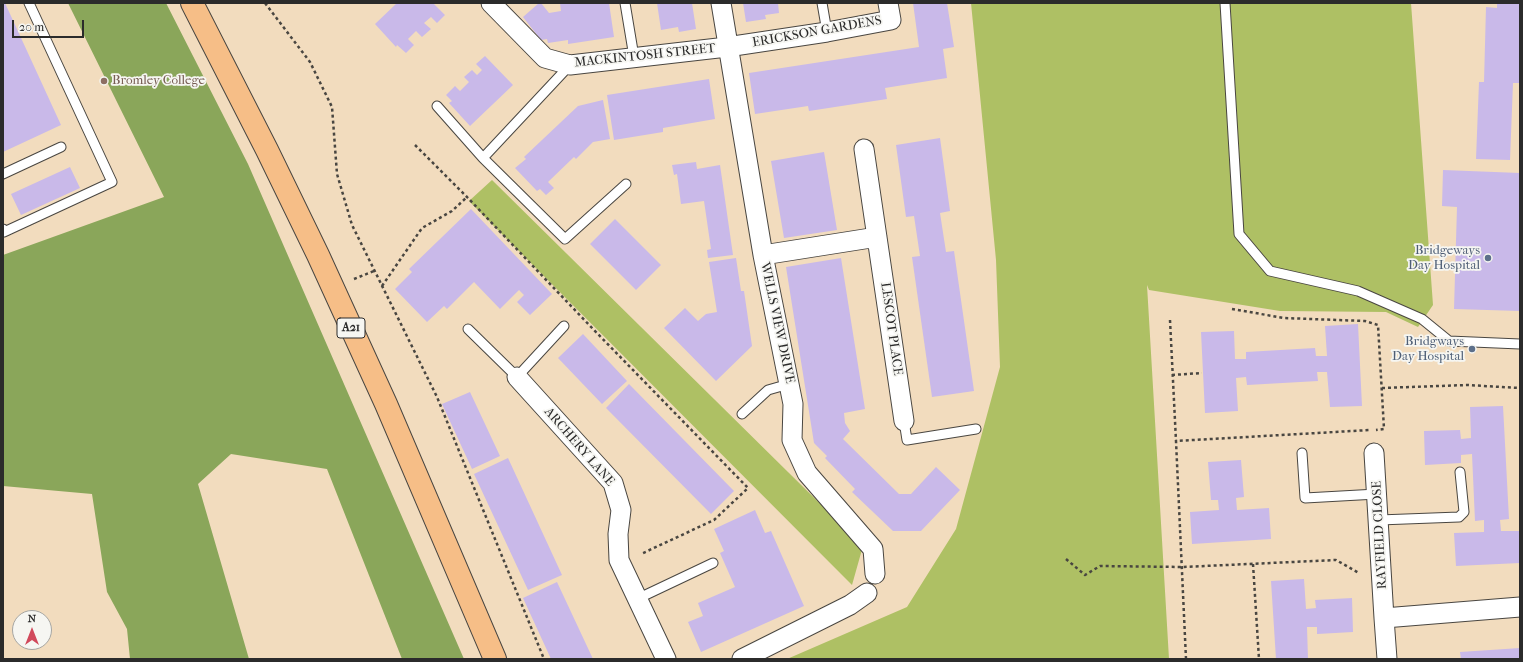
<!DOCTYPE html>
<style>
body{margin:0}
#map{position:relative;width:1523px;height:662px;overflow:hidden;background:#f2dcbe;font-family:"IM FELL French Canon",serif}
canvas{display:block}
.frame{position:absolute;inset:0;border:4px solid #2b2b2b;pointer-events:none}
.north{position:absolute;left:12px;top:610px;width:40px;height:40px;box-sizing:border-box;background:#f6f6f2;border:1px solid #a5a5a2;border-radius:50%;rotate:0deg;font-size:11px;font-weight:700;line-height:16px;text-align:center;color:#2b2b2b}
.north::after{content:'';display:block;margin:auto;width:14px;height:18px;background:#d1495b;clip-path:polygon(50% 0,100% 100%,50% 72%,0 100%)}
.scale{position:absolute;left:12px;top:20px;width:72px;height:18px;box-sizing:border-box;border:2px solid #2b2b2b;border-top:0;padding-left:5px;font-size:12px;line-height:14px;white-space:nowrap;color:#2b2b2b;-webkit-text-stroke:3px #f6f6f2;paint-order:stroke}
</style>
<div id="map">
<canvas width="1523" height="662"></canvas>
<div class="frame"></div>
<div class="north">N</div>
<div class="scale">20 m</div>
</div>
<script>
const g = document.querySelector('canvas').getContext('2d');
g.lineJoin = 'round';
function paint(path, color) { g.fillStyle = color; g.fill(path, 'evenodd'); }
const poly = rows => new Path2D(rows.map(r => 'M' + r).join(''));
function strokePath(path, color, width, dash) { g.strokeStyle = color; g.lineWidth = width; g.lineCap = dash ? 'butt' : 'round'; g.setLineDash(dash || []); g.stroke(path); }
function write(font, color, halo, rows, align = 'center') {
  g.font = font + ' "IM FELL French Canon",serif'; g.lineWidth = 3.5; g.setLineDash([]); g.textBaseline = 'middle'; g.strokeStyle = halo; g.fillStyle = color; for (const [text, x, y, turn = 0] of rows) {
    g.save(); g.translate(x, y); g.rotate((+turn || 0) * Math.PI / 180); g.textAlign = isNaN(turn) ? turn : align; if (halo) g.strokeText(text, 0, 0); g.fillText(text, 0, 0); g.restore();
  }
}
paint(poly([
 [971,3,1411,3,1433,305,1418,327,1386,312,1280,311,1149,290,1147,285,1169,659,787,659,907,607,956,529,1000,367,996,260],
 [492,180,863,546,852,585,469,201]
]), '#aec064');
paint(poly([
 [68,3,166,3,248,164,464,659,402,659,327,469,231,454,198,484,249,659,130,659,127,629,107,592,92,494,3,486,3,255,164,197]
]), '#8aa65a');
paint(poly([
 [3,3,5,3,61,125,3,152],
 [397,3,433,3,445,15,437,23,431,17,424,23,431,29,422,37,416,31,408,39,414,45,406,53,397,45,396,47,375,24],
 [539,3,541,3,549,13,561,11,560,3,609,3,614,37,568,44,568,40,548,43,547,39,541,40,523,17],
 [657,3,692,3,696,29,679,32,678,27,661,30],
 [743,3,778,3,779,13,765,15,766,19,746,22],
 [913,3,947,3,954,47,943,49,947,78,885,88,887,99,809,111,808,106,755,114,749,73,919,47],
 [1497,3,1520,3,1519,83,1513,83,1510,160,1476,159,1479,82,1484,82,1486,7,1497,8],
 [485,56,513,85,470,126,449,103,452,101,446,95,455,86,460,91,469,82,464,77,472,70,477,75,482,70,476,64],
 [709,79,715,119,663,128,663,132,614,140,607,95],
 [603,100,610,139,593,142,576,159,574,157,548,182,554,188,546,195,540,189,537,191,515,168,526,159,524,157,578,106],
 [940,138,950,211,940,213,946,252,954,251,974,391,932,397,912,257,920,256,914,216,906,217,896,145],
 [824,152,837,230,784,238,771,161],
 [696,162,697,169,720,165,733,255,708,258,707,250,711,249,704,201,681,204,677,174,674,175,672,165],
 [70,167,80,188,21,215,11,194],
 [1443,170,1520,173,1520,311,1454,309,1457,207,1442,206],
 [471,209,552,294,530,315,517,302,524,295,519,290,500,309,474,282,447,309,444,306,427,322,395,289,412,272,409,269],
 [615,219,661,265,636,290,590,244],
 [736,258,741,291,744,291,752,346,716,381,664,328,685,308,698,321,706,314,717,312,709,262],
 [841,258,865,409,844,413,845,423,850,431,843,439,899,494,911,494,936,467,960,490,921,531,893,531,852,492,855,489,825,458,827,456,814,443,786,267],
 [1358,324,1362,406,1330,407,1327,372,1317,372,1318,381,1247,385,1246,377,1236,378,1238,411,1205,413,1201,332,1234,331,1235,359,1246,359,1246,352,1315,348,1316,356,1327,356,1325,326],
 [583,334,627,381,602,404,558,358],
 [629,384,734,491,711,514,606,408],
 [470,392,500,456,472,469,442,404],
 [1503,406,1509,519,1500,520,1501,531,1520,531,1520,563,1456,566,1454,533,1484,532,1484,520,1475,521,1472,454,1461,455,1461,463,1425,465,1424,431,1460,430,1461,439,1471,438,1470,407],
 [508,458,562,575,528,590,474,474],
 [1241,460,1244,497,1236,498,1237,510,1269,508,1271,539,1192,544,1190,512,1219,510,1218,500,1211,500,1208,462],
 [755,510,765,533,771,531,804,606,701,652,688,622,703,616,698,603,735,587,720,553,724,551,714,529],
 [1304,579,1306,609,1316,608,1315,600,1352,598,1353,632,1317,634,1317,627,1307,627,1308,659,1276,659,1271,581],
 [557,582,593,659,551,659,523,598],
 [1520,648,1520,659,1461,659,1460,652]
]), '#c9b9e9');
const lane = poly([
 [625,3,634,57],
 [822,3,827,32],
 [1225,3,1239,234,1270,271,1358,291,1422,319,1449,341,1520,344],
 [570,65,483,158,565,239,626,184],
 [437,106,483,158],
 [3,174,61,147],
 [3,229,4,232,112,182,29,3],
 [468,329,517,377,564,326],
 [742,414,768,390,789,384],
 [904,421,907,440,976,429],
 [1302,453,1305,498,1377,494],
 [1379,520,1459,517,1464,512,1460,472],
 [637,599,713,563]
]);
const street = poly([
 [491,3,545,58,570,65,727,47,827,32,891,20,888,3],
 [721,3,763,255,793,404,792,440,807,473,873,549,875,574],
 [864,149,904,421],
 [763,255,877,237],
 [517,377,613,483,621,510,618,534,619,560,666,659],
 [1374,453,1384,618],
 [742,659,850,605,867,593],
 [1387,659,1384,618,1520,607]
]);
const primary = poly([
 [192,3,267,150,318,255,386,404,495,659]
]);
strokePath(lane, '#494641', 11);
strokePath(street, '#494641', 21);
strokePath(primary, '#494641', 24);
strokePath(poly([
 [265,3,310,62,332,107,337,174,352,225,437,397,544,659],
 [415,145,467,197,593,329,748,488,714,520,641,554],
 [354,279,374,271],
 [382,286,422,228,452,211,467,197],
 [1232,309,1284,318,1365,321,1378,325,1384,429,1376,430],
 [1170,320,1176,441],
 [1172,375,1202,373],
 [1382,388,1467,385,1520,388],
 [1066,559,1085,575,1100,566,1183,567,1336,560,1359,573],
 [1253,564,1259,659],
 [1186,659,1176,441,1370,430]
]), '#494641', 2.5, [3, 3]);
strokePath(lane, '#fff', 9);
strokePath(street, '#fff', 19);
strokePath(primary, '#f6be87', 22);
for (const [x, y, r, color] of [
 [104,81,4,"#8d6e63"],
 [1488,258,4,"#5c6f8a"],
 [1472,349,4,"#5c6f8a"]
]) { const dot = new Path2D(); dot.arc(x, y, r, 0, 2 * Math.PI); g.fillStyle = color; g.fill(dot); strokePath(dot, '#f6f6f2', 1.5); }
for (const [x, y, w] of [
 [351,328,28]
]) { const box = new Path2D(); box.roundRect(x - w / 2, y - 10, w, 20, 3); g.fillStyle = '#f6f6f2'; g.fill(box); strokePath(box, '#2b2b2b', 1); }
write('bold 12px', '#2b2b2b', null, [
 ["A21",351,328]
]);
write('13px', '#2b2b2b', '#f6f6f2', [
 ["ERICKSON GARDENS",817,32,-10],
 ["MACKINTOSH STREET",645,56,-6],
 ["WELLS VIEW DRIVE",777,323,78],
 ["LESCOT PLACE",891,329,82],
 ["ARCHERY LANE",579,447,49],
 ["RAYFIELD CLOSE",1380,535,-93]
]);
write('13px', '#785e54', '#f6f6f2', [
 ["Bromley College",112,81]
], 'left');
write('13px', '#4e5e75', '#f6f6f2', [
 ["Bridgeways",1480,251],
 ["Day Hospital",1480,266],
 ["Bridgways",1464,342],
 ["Day Hospital",1464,357]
], 'right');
</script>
